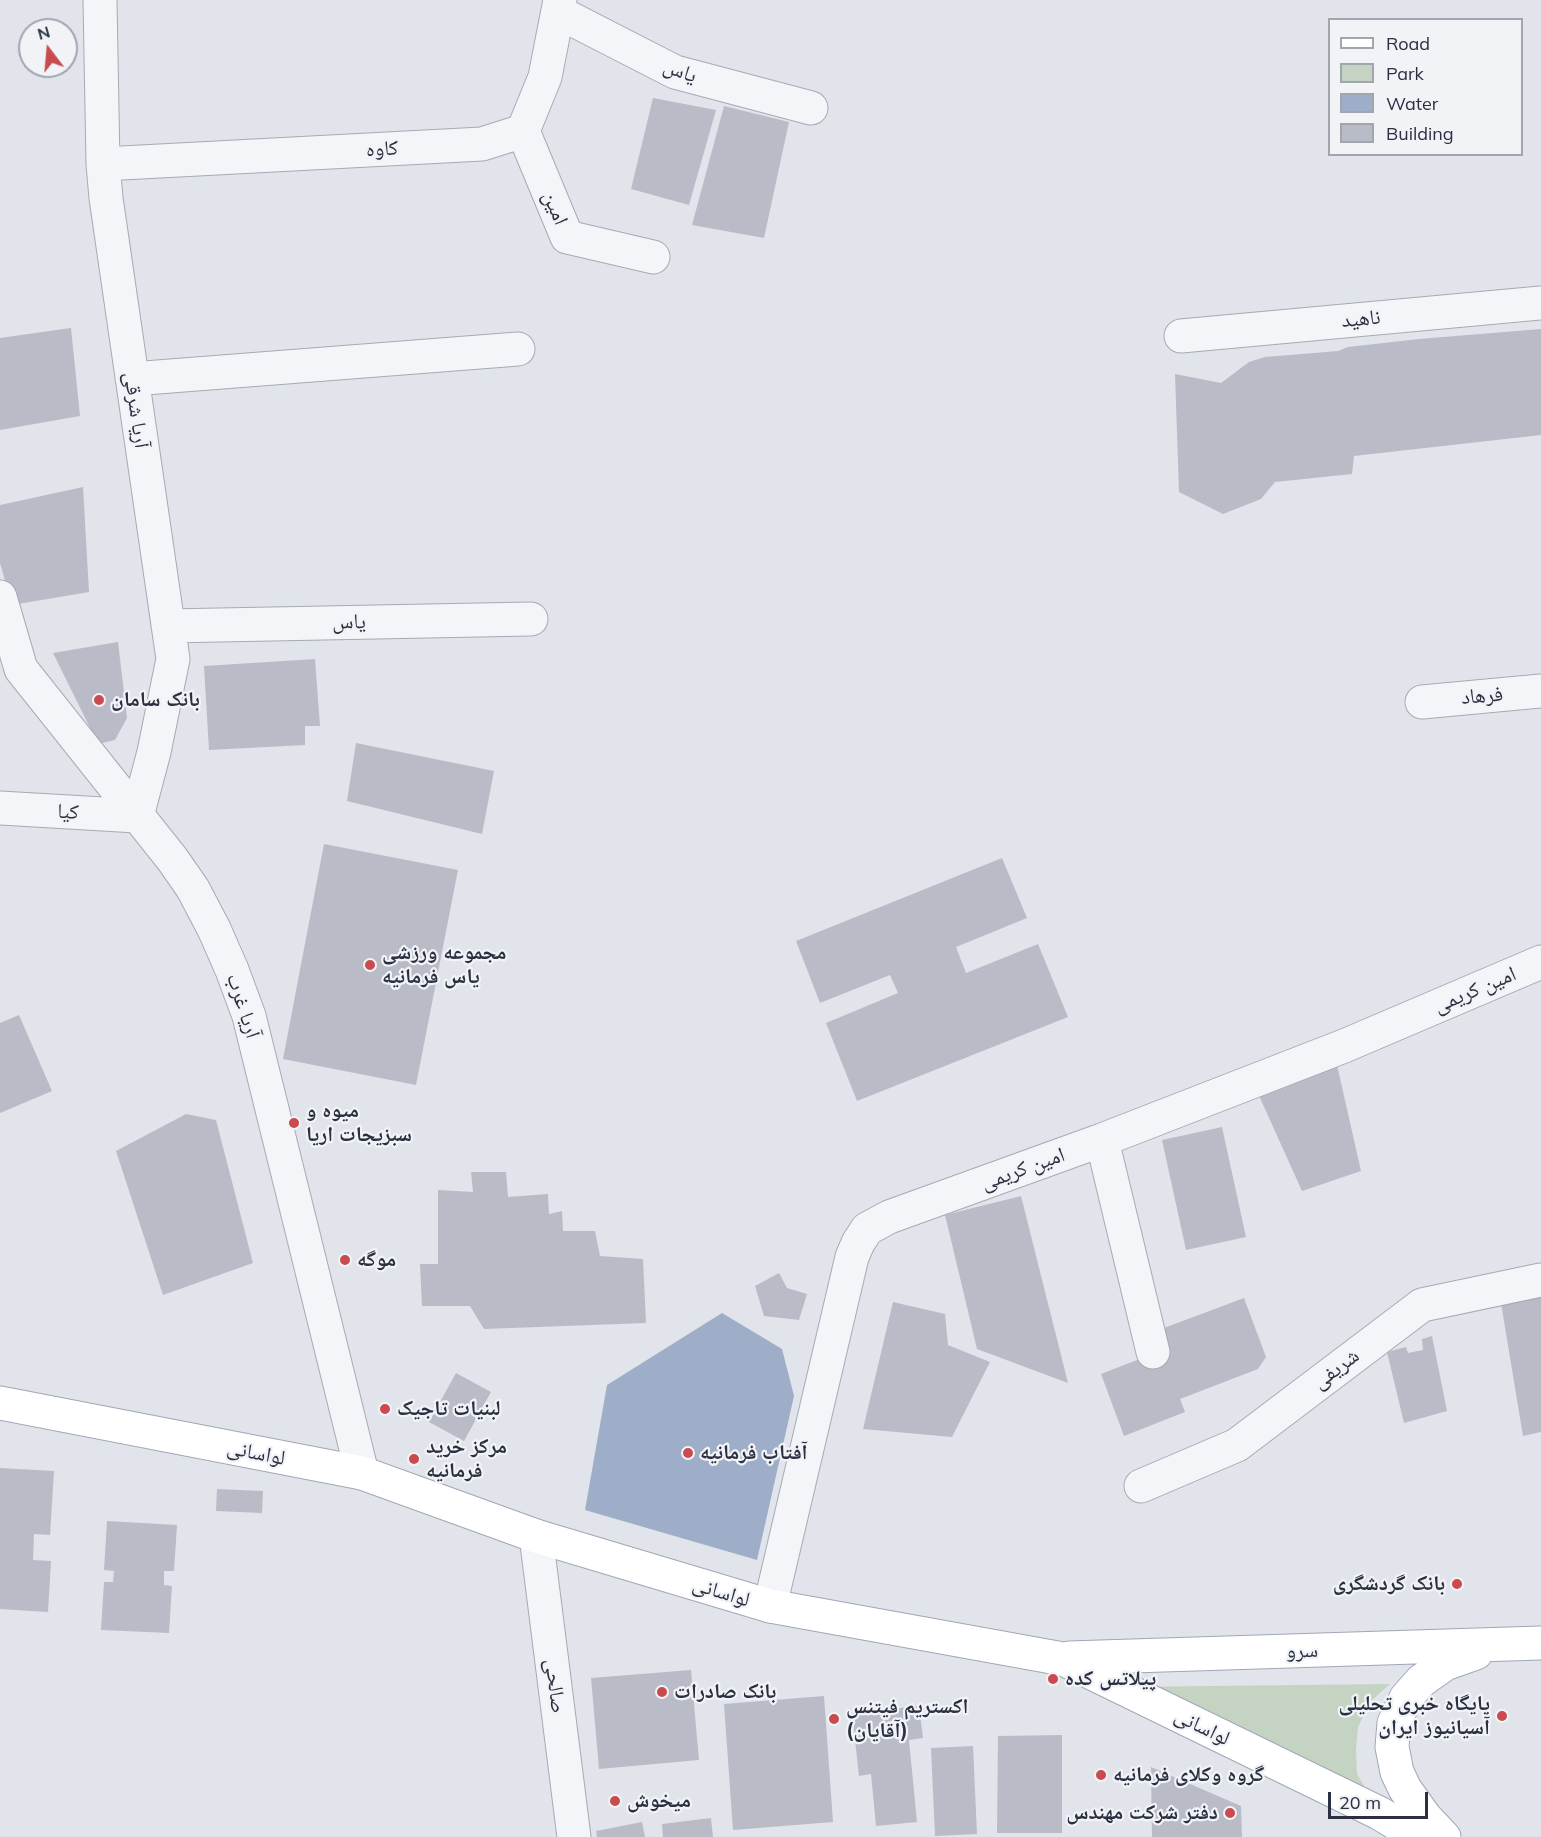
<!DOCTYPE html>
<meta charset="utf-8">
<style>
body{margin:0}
#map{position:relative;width:1541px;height:1837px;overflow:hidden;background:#e1e4ea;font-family:Mulish,sans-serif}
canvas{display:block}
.legend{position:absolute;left:1328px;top:18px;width:195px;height:138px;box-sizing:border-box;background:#f1f3f7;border:2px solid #a1a5ae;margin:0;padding:8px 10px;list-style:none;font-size:18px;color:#2a3041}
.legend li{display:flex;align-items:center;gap:12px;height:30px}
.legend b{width:30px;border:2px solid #a1a5ae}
.north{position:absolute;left:18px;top:18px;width:60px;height:60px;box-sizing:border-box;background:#f1f3f7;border:2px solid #a1a5ae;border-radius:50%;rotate:344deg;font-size:16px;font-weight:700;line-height:24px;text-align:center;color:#2a3041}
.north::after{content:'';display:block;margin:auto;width:21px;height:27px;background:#ca4b4f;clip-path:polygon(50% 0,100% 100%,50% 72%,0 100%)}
.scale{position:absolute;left:1328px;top:1792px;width:100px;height:27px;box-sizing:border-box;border:3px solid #2a3041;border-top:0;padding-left:8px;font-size:18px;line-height:21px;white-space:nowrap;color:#2a3041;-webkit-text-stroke:4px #f1f3f7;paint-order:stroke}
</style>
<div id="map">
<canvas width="1541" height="1837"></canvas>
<ul class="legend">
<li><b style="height:8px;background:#fff"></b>Road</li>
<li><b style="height:16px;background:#c5d3c3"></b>Park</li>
<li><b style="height:16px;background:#9eadc8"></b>Water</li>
<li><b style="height:16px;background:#b9bcc6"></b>Building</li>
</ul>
<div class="north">N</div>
<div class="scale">20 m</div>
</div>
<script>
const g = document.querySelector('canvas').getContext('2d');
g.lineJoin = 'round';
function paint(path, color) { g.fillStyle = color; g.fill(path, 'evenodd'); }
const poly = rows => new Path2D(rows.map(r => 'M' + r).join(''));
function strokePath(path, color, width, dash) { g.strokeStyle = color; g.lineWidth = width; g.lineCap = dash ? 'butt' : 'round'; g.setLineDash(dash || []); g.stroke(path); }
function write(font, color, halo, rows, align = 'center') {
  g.font = font + ' Mulish,"Noto Naskh Arabic",sans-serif'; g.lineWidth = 4.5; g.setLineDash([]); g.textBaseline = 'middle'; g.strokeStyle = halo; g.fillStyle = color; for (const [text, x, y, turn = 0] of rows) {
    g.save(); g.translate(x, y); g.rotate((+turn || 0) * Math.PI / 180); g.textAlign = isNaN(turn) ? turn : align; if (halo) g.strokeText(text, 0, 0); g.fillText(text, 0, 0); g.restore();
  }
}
paint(poly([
 [1390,1684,1370,1702,1358,1727,1356,1750,1357,1774,1371,1798,1122,1687]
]), '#c5d3c3');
paint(poly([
 [722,1313,782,1349,794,1396,757,1560,585,1510,607,1385]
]), '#9eadc8');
paint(poly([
 [653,98,716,110,689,205,631,189],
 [724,106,789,122,764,238,692,225],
 [71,328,80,416,0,430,0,338],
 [1541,329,1541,435,1354,456,1352,474,1275,482,1261,499,1223,514,1179,492,1175,374,1221,383,1249,362,1265,357,1338,351,1348,347,1419,339],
 [83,487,89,592,12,605,0,563,0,505],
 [118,642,127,718,115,740,98,744,53,653],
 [315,659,320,726,305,726,305,745,209,750,204,666],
 [356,743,494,771,482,834,347,801],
 [324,844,458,870,416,1085,283,1059],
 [1002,858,1027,918,956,947,966,973,1038,944,1068,1017,857,1101,826,1023,898,993,890,975,820,1003,796,941],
 [19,1015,52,1091,0,1113,0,1023],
 [1335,1056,1361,1171,1302,1191,1256,1089],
 [186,1114,216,1120,253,1263,163,1295,116,1151],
 [1222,1127,1246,1237,1186,1250,1162,1140],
 [471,1172,506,1172,508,1197,548,1194,549,1214,562,1211,563,1231,595,1231,600,1256,643,1259,646,1323,484,1329,470,1306,422,1306,420,1264,438,1264,438,1190,473,1192],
 [1021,1196,1068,1383,977,1349,945,1215],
 [779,1273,787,1288,807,1294,799,1320,764,1316,755,1286],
 [1541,1282,1541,1432,1523,1436,1499,1291],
 [1244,1298,1266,1357,1258,1369,1180,1399,1185,1412,1124,1436,1101,1374,1155,1353,1148,1334],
 [893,1302,945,1314,948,1345,990,1362,952,1437,863,1429],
 [1432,1336,1447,1411,1404,1423,1387,1352,1406,1347,1408,1353,1423,1350,1422,1339],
 [456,1373,491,1392,464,1441,429,1422],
 [0,1468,54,1471,50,1535,34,1534,33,1560,51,1561,48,1612,0,1609],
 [217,1489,263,1491,262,1513,216,1511],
 [107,1521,177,1525,174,1571,164,1571,164,1585,172,1586,169,1633,101,1630,104,1582,113,1582,114,1571,104,1570],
 [691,1670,699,1760,599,1769,591,1678],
 [824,1696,833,1822,733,1830,724,1704],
 [919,1706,923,1738,909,1740,917,1822,876,1826,871,1774,859,1776,852,1713],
 [1062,1735,1062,1833,997,1833,998,1736],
 [973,1746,977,1834,935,1836,931,1748],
 [1151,1767,1241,1806,1242,1837,1152,1837],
 [711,1818,713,1837,663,1837,662,1824],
 [642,1822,645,1837,597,1837,596,1831]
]), '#b9bcc6');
const minor = poly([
 [558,12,675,72,811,108],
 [523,131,567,237,653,257],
 [103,164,482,144,523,131,545,77,560,0],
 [1181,336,1541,303],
 [132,379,518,349],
 [0,597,21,669,173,860,193,889,214,929,232,970,249,1016,362,1473],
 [168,626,531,619],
 [1422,702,1541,691],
 [0,808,137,816,154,752,173,659,106,198,103,164,100,0],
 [1102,1140,1153,1352],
 [1141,1486,1237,1445,1422,1305,1541,1280],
 [536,1536,574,1837],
 [770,1606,852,1257,858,1243,867,1229,889,1217,1102,1140,1344,1046,1541,962]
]);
const major = poly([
 [0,1403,362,1473,536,1536,770,1606,1063,1659,1379,1813,1419,1837],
 [1069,1658,1541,1643],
 [1444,1837,1425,1817,1405,1789,1397,1772,1392,1747,1394,1723,1406,1698,1421,1681,1445,1664,1476,1653]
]);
strokePath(minor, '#a6aab4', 35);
strokePath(major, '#a1a7b5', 35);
strokePath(minor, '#f4f5f8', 33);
strokePath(major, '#fff', 33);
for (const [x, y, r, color] of [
 [99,700,6,"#ca4b4f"],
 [370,965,6,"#ca4b4f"],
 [294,1123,6,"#ca4b4f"],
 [345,1260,6,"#ca4b4f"],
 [385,1409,6,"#ca4b4f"],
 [688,1453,6,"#ca4b4f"],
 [414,1459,6,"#ca4b4f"],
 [1457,1584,6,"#ca4b4f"],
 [1053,1679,6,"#ca4b4f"],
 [662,1692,6,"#ca4b4f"],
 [1502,1716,6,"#ca4b4f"],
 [834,1719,6,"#ca4b4f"],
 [1101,1775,6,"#ca4b4f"],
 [615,1801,6,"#ca4b4f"],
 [1230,1813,6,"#ca4b4f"]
]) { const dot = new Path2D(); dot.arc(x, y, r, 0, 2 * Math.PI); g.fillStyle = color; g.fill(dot); strokePath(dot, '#f1f3f7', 2); }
write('21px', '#2a3041', '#f1f3f7', [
 ["یاس",680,71,20],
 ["کاوه",382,149,-3],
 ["امین",555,208,67],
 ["ناهید",1361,319,-5],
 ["آریا شرقی",136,410,82],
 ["یاس",349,622,-1],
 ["فرهاد",1482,696,-5],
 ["کیا",68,812,3],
 ["امین کریمی",1475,990,-23],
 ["آریا غرب",243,1006,72],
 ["امین کریمی",1023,1169,-20],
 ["شریفی",1336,1369,-37],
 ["لواسانی",256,1453,11],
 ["لواسانی",721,1592,17],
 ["سرو",1302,1651,-2],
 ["صالحی",555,1686,83],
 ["لواسانی",1202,1727,26]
]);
write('bold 21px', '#2a3041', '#f1f3f7', [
 ["بانک سامان",111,700],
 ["مجموعه ورزشی",382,953],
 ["یاس فرمانیه",382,977],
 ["میوه و",306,1111],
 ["سبزیجات اریا",306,1135],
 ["موگه",357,1260],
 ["لبنیات تاجیک",397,1409],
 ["مرکز خرید",426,1447],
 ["فرمانیه",426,1471],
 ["آفتاب فرمانیه",700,1453],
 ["بانک گردشگری",1445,1584,"right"],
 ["پیلاتس کده",1065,1679],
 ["بانک صادرات",674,1692],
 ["پایگاه خبری تحلیلی",1490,1704,"right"],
 ["آسیانیوز ایران",1490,1728,"right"],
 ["اکستریم فیتنس",846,1707],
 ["(آقایان)",846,1731],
 ["گروه وكلاى فرمانيه",1113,1775],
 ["میخوش",627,1801],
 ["دفتر شرکت مهندس",1218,1813,"right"]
], 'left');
</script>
